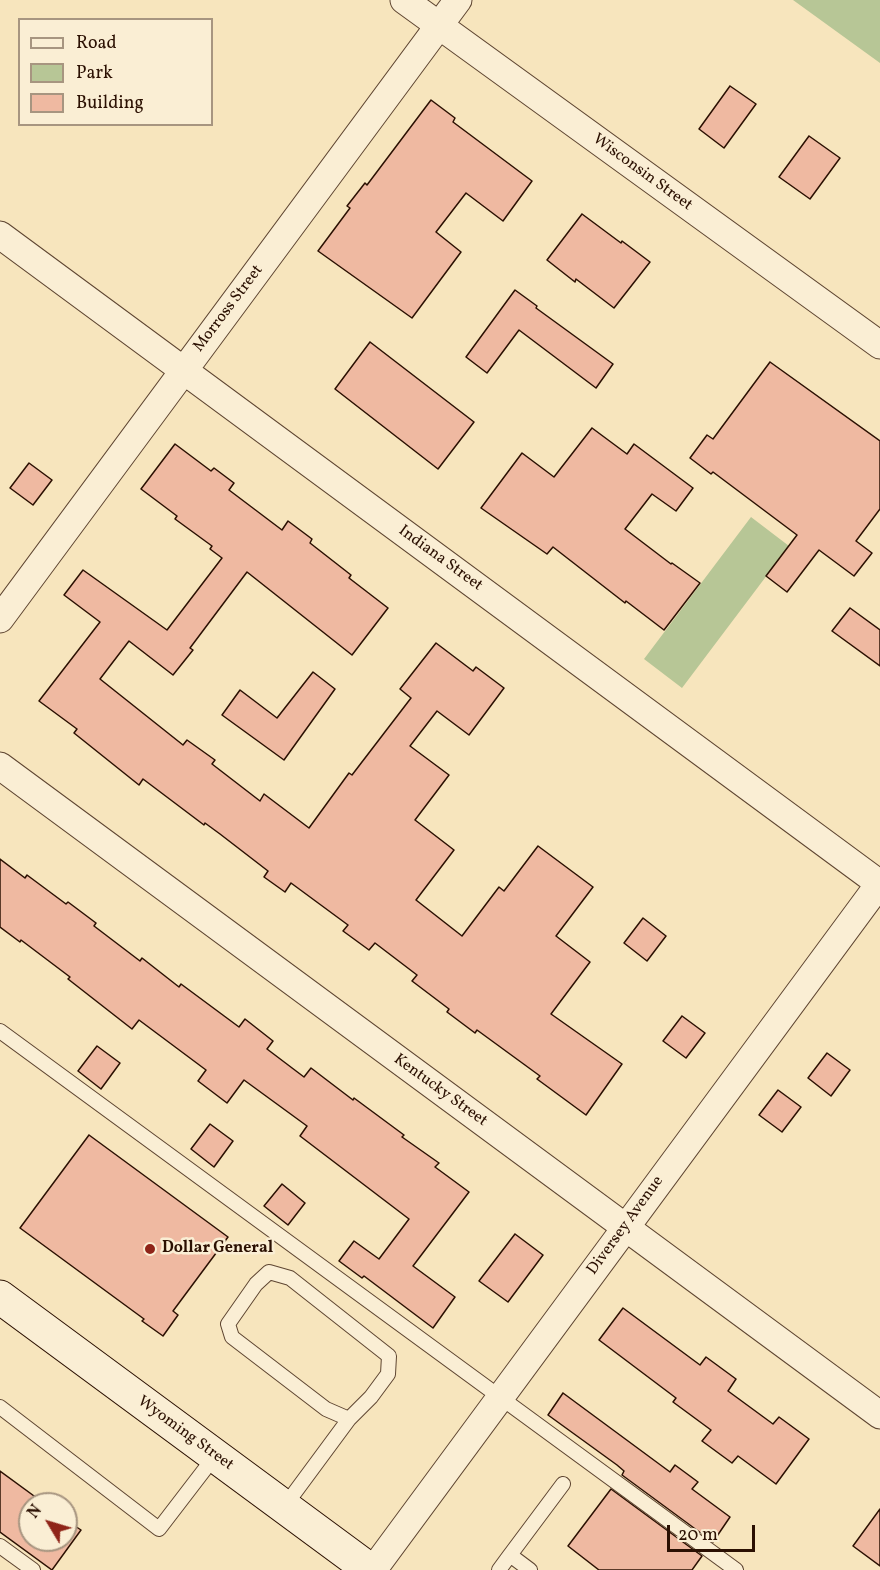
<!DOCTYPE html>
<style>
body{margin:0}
#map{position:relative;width:880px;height:1570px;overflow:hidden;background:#f7e5bd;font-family:Vollkorn,serif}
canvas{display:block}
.legend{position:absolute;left:18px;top:18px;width:195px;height:108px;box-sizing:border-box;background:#faeed4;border:2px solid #a79580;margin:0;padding:8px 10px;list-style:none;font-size:18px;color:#2b1002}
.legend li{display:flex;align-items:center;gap:12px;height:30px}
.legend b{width:30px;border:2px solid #a79580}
.north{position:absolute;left:18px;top:1492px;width:60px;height:60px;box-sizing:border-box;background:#faeed4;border:2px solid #a79580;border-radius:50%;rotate:308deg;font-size:16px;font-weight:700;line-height:24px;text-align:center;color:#2b1002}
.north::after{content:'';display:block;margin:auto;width:21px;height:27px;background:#8f2418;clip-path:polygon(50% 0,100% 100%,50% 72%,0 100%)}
.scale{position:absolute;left:667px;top:1525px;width:88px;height:27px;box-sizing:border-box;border:3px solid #2b1002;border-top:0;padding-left:8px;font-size:18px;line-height:21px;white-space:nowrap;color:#2b1002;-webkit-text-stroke:4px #faeed4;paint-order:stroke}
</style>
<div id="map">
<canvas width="880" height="1570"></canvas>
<ul class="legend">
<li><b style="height:8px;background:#faeed4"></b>Road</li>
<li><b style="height:16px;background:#b7c696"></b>Park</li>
<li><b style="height:16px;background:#efb9a1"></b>Building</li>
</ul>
<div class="north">N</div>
<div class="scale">20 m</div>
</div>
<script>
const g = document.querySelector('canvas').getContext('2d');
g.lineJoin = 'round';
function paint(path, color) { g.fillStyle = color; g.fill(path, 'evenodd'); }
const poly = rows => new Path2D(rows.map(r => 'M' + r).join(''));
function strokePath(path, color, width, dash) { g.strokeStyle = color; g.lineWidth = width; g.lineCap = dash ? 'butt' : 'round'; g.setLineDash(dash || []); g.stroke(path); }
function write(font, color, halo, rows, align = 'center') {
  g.font = font + ' Vollkorn,serif'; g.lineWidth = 5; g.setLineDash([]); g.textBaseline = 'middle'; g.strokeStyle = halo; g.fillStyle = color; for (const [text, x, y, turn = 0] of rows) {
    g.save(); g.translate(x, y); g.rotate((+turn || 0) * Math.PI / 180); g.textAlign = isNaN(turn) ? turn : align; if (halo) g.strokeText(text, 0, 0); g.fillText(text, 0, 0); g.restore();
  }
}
paint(poly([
 [793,0,880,0,880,63],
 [751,517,789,546,682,688,644,659]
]), '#b7c696');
const building = poly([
 [730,86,756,104,724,148,699,129,730,86],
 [431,100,455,118,453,122,532,181,503,221,466,193,436,232,461,252,412,318,318,251,350,208,347,206,365,183,367,185,431,100],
 [809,136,840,158,810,199,779,177,809,136],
 [582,214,621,243,622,241,650,262,614,308,576,279,575,282,547,260,582,214],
 [515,290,537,306,536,308,613,364,596,388,519,330,487,373,466,357,515,290],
 [370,342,474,422,438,469,335,389,370,342],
 [770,362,880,441,880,509,856,541,872,553,854,576,819,550,787,592,766,576,797,535,713,472,711,474,690,458,707,435,713,439,770,362],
 [592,428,627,454,634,444,693,488,676,511,652,494,625,529,671,564,672,563,700,583,664,630,626,601,625,603,553,547,547,554,481,508,522,453,554,477,592,428],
 [175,444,211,471,214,468,234,483,229,490,282,530,288,521,312,539,310,543,351,575,349,578,388,608,352,655,247,572,190,648,193,650,173,675,129,641,100,679,183,745,187,740,215,760,212,764,260,801,264,794,309,828,349,773,352,775,411,698,400,689,436,643,473,671,476,667,504,688,469,735,437,711,410,746,449,775,415,820,454,850,416,900,462,936,499,887,504,891,538,846,593,887,556,936,590,962,551,1014,622,1064,586,1115,537,1079,540,1076,477,1030,475,1033,447,1012,449,1009,412,981,417,975,375,943,369,950,343,931,348,925,291,883,285,892,264,877,268,871,220,834,205,823,204,825,143,779,139,785,74,733,77,729,39,701,100,622,64,595,83,570,167,630,222,558,210,549,212,546,175,519,177,516,141,489,175,444],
 [29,463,52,480,33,505,10,488,29,463],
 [850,608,880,630,880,666,832,631,850,608],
 [313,672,335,689,284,760,222,715,240,690,277,718,313,672],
 [0,859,25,878,27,875,66,904,68,902,96,923,94,926,140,961,142,958,179,987,181,984,239,1027,245,1019,273,1041,267,1049,304,1077,311,1068,353,1100,354,1098,404,1135,402,1137,439,1163,435,1167,469,1192,413,1266,455,1297,433,1328,364,1276,362,1278,339,1261,354,1241,379,1259,409,1219,300,1136,307,1126,244,1080,227,1103,198,1081,206,1070,139,1020,132,1029,68,979,70,977,21,940,20,942,0,927,0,859],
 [643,918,666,936,647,961,624,943,643,918],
 [682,1016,705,1033,686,1058,663,1041,682,1016],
 [97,1046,120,1063,101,1089,78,1071,97,1046],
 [827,1053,850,1070,831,1096,808,1078,827,1053],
 [778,1090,801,1107,782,1132,759,1115,778,1090],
 [210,1124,233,1141,214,1167,191,1149,210,1124],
 [89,1135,228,1237,173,1311,178,1315,163,1336,142,1321,144,1319,20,1228,89,1135],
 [282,1184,305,1203,288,1225,264,1206,282,1184],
 [515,1234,543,1255,508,1302,479,1281,515,1234],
 [623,1308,700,1365,706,1357,736,1379,728,1391,773,1424,779,1417,809,1439,776,1484,738,1456,732,1463,702,1441,711,1430,673,1402,676,1398,599,1340,623,1308],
 [563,1393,670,1472,675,1465,698,1482,692,1489,730,1517,713,1542,622,1475,624,1471,617,1465,548,1415,563,1393],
 [0,1471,45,1504,30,1504,30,1540,66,1540,66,1520,81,1530,52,1570,0,1532,0,1471],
 [611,1489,702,1556,692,1570,599,1570,568,1546,611,1489],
 [880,1509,880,1566,853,1546,880,1509]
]);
paint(building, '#efb9a1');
strokePath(building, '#2b1002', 1.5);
const lane = poly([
 [0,1031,736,1570],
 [0,1407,159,1529,215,1456],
 [284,1507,349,1419,371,1397,388,1374,389,1356,290,1278,269,1272,256,1284,228,1324,232,1337,326,1409,349,1419],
 [0,1546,33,1570],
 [510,1555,563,1484],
 [499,1570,510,1555,530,1570]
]);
const street = poly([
 [404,0,880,345],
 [0,235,880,884],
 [0,619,458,0],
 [0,766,880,1415],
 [373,1570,880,883]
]);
const secondary = poly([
 [0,1297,370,1570]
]);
strokePath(lane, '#5e4531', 16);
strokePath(street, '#5e4531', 29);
strokePath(secondary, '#2b1002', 35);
strokePath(lane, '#faeed4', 14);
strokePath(street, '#faeed4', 27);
strokePath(secondary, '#faeed4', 33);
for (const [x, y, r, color] of [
 [150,1249,6,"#8f2418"]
]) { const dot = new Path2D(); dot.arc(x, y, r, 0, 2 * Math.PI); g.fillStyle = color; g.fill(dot); strokePath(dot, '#faeed4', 2); }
write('16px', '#2b1002', '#faeed4', [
 ["Wisconsin Street",642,173,36],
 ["Morross Street",229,309,-53],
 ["Indiana Street",440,559,36],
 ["Kentucky Street",440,1091,36],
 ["Diversey Avenue",626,1226,-54],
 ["Wyoming Street",185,1434,36]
]);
write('bold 16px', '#2b1002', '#faeed4', [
 ["Dollar General",162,1249]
], 'left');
</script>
